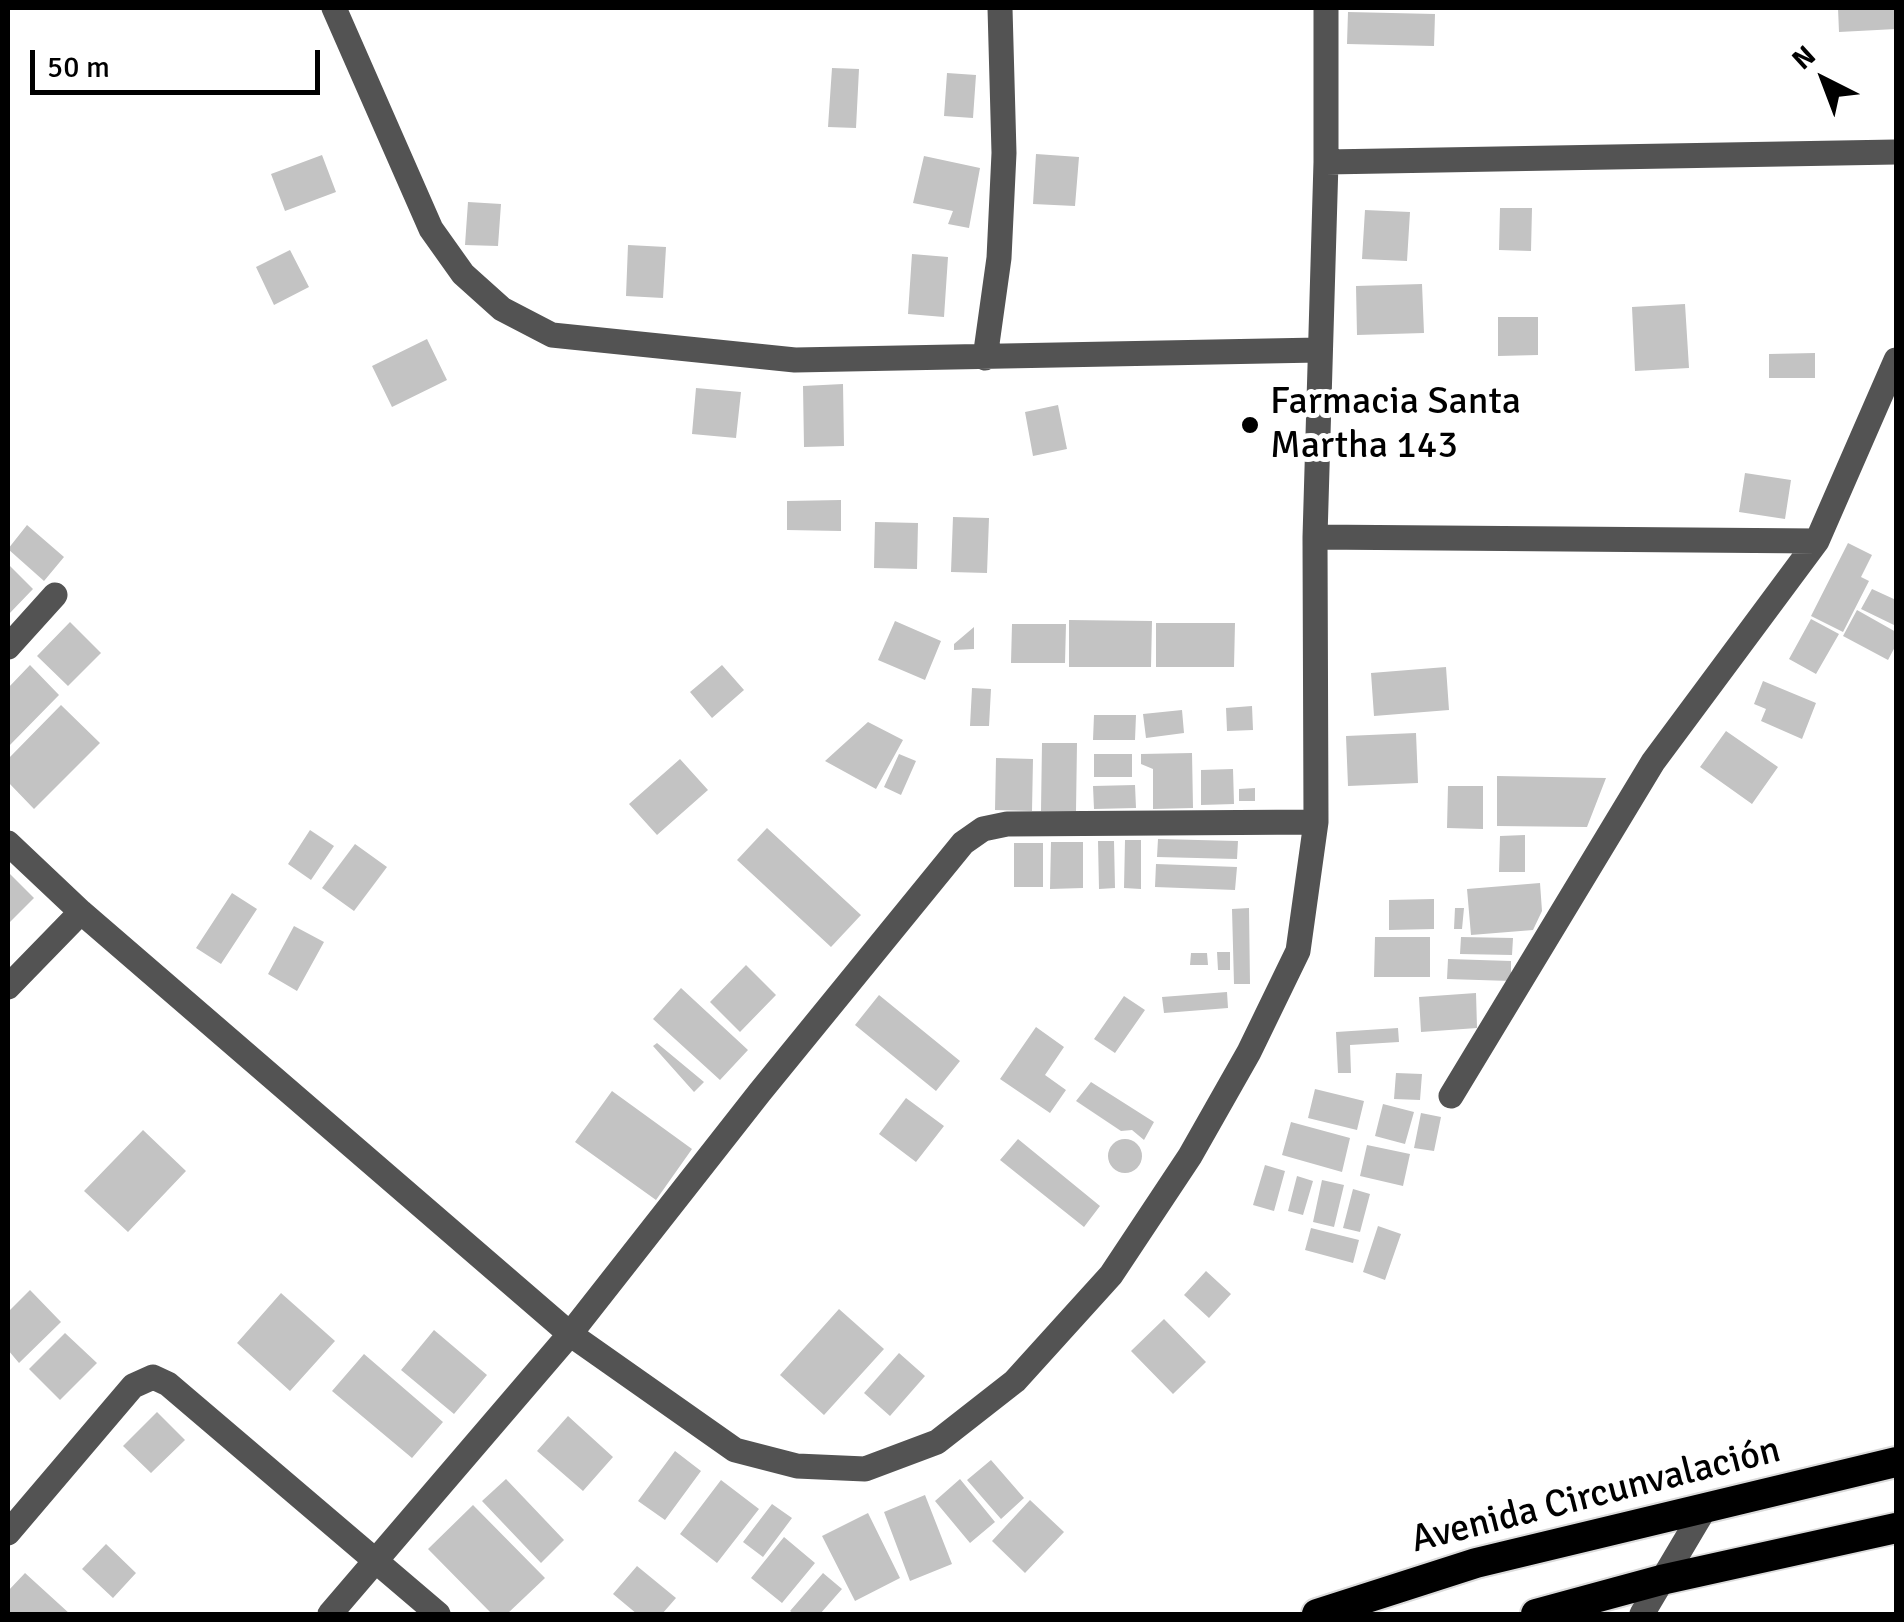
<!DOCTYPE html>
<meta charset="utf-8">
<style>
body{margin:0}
#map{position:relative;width:1904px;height:1622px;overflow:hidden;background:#fff;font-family:Signika,sans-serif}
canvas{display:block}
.frame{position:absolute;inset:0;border:10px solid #000;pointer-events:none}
.north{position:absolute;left:1774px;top:30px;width:100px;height:100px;-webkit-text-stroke:8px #fff;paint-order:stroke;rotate:318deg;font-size:28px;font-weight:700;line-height:40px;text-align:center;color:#000}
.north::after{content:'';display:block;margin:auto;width:35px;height:45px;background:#000;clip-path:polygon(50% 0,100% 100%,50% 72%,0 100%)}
.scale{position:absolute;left:30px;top:50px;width:290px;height:45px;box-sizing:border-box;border:5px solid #000;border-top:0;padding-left:12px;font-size:30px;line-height:35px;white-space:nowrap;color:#000;-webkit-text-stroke:8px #fff;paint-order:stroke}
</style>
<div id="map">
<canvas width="1904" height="1622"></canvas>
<div class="frame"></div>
<div class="north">N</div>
<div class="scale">50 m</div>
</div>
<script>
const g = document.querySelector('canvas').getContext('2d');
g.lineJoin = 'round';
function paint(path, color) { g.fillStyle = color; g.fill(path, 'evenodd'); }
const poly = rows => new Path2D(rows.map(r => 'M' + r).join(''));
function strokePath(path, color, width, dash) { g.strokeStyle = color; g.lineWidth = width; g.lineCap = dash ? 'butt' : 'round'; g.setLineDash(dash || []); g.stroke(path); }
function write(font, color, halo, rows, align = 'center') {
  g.font = font + ' Signika,sans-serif'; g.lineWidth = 10; g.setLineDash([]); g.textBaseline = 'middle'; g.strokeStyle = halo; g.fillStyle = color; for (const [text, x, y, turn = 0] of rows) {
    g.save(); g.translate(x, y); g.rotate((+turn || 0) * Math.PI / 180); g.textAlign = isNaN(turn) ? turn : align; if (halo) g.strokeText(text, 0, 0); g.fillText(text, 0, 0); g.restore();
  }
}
paint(poly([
 [1838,8,1896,8,1896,29,1839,32],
 [1348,12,1435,14,1434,46,1347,44],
 [832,68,859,69,856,128,828,127],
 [947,73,976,75,973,118,944,116],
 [1036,154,1079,157,1075,206,1033,204],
 [322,155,336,192,285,211,271,174],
 [924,156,980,168,969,228,948,224,953,211,913,203],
 [468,202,501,204,498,246,465,245],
 [1500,208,1532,208,1531,251,1499,250],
 [1365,210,1410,212,1407,261,1362,259],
 [628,245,666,247,663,298,626,296],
 [290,250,309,287,274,305,256,267],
 [912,254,948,257,944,317,908,314],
 [1422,284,1424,333,1357,335,1356,286],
 [1685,304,1689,368,1635,371,1632,307],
 [1498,317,1538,317,1538,355,1498,356],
 [427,339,447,380,392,407,372,366],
 [1815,353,1815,378,1769,378,1769,354],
 [843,384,844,446,804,447,803,386],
 [696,388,741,392,736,438,692,434],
 [1058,405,1067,449,1033,456,1025,412],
 [1745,473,1791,480,1785,519,1739,512],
 [841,500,841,531,787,530,787,501],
 [953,517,989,518,987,573,951,572],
 [875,522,918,523,917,569,874,568],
 [27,525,64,557,44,581,8,549],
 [1848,543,1872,555,1861,577,1869,581,1843,632,1811,616],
 [8,564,33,589,8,615],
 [1872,589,1896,600,1896,626,1861,609],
 [1857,610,1896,632,1896,645,1888,660,1843,636],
 [1811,619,1839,634,1816,674,1789,659],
 [1069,620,1152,621,1151,667,1069,667],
 [895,621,941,641,925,680,878,660],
 [70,622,101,653,68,686,37,656],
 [1156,623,1235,623,1234,667,1156,667],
 [1012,624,1066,624,1065,663,1011,663],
 [974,627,974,649,954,650,954,644],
 [30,665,59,695,8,747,8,688],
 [722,665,744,690,712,718,690,692],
 [1446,667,1449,710,1374,716,1371,673],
 [1763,681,1816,703,1802,739,1761,721,1766,709,1754,704],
 [972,688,991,689,989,726,970,726],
 [61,705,100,743,34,809,8,782,8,759],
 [1252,706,1253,730,1227,731,1226,708],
 [1182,710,1184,733,1146,738,1143,714],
 [1094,715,1136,715,1135,740,1093,740],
 [868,722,903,740,876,789,825,761],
 [1726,731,1778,767,1752,804,1700,767],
 [1416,733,1418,783,1348,786,1346,736],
 [1042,743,1077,743,1076,811,1041,811],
 [1192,753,1193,808,1153,809,1153,769,1141,764,1141,754],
 [899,754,916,761,901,795,884,787],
 [1094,754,1132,754,1132,777,1094,777],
 [996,758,1033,759,1032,811,995,810],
 [680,759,708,790,657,835,629,804],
 [1233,769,1234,804,1201,805,1201,770],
 [1497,776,1606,778,1587,827,1497,826],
 [1135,785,1136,808,1094,809,1093,786],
 [1448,786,1483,786,1483,829,1447,828],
 [1255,788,1255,801,1239,801,1239,789],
 [767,828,861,915,831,947,737,860],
 [310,830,334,846,311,880,288,864],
 [1525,835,1525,872,1499,872,1500,836],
 [1158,839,1238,841,1237,859,1157,857],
 [1125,840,1141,840,1141,889,1124,888],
 [1098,841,1114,841,1115,888,1099,889],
 [1051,842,1083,842,1083,888,1050,889],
 [1014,843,1043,843,1043,887,1014,887],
 [355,844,387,867,354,911,322,888],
 [1156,864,1237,867,1235,890,1155,887],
 [8,872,34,898,8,924],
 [1540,883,1542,911,1533,930,1471,935,1467,889],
 [232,893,257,909,221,964,196,948],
 [1434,899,1434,929,1389,930,1389,900],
 [1249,908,1250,984,1234,984,1232,909],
 [1455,908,1464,908,1462,929,1454,929],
 [294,926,324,942,297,991,268,974],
 [1375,937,1430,937,1430,977,1374,977],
 [1461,937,1513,938,1512,955,1460,954],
 [1217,952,1230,952,1230,970,1218,970],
 [1191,953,1207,953,1208,965,1190,965],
 [1448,959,1511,961,1511,981,1447,979],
 [746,965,776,995,740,1032,710,1002],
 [681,988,748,1050,720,1080,653,1019],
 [1227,992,1228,1008,1164,1013,1162,997],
 [1476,993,1477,1028,1421,1032,1419,997],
 [879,995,960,1061,936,1091,855,1025],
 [1124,996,1145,1010,1115,1053,1094,1039],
 [1036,1027,1064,1047,1045,1075,1066,1090,1050,1113,1000,1079],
 [1398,1028,1399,1042,1350,1045,1351,1073,1338,1073,1336,1032],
 [657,1043,704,1082,694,1092,653,1046],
 [1396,1073,1422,1074,1420,1100,1394,1099],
 [1091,1082,1154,1122,1144,1140,1132,1130,1121,1131,1076,1101],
 [1315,1089,1364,1101,1357,1130,1308,1118],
 [612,1091,692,1149,656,1200,575,1142],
 [906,1098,944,1126,916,1162,879,1134],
 [1383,1104,1414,1112,1405,1144,1375,1136],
 [1421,1113,1441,1117,1434,1151,1414,1148],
 [1291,1122,1350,1138,1342,1172,1282,1155],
 [143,1130,186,1171,128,1232,84,1191],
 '1108 1156a17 17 0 1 1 34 0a17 17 0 1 1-34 0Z',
 [1018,1139,1100,1206,1084,1227,1000,1160],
 [1367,1145,1410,1154,1403,1186,1360,1176],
 [1265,1165,1285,1171,1274,1211,1253,1205],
 [1297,1176,1313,1181,1303,1215,1288,1211],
 [1322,1180,1344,1185,1334,1227,1313,1222],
 [1353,1189,1370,1194,1360,1232,1343,1228],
 [1378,1226,1401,1234,1385,1280,1363,1272],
 [1311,1228,1359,1240,1353,1263,1305,1250],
 [1206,1271,1231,1294,1209,1318,1184,1295],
 [30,1290,61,1322,19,1363,8,1350,8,1312],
 [281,1293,335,1341,290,1391,237,1343],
 [839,1309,884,1349,824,1415,780,1375],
 [1164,1319,1206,1362,1173,1394,1131,1351],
 [434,1330,487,1375,454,1414,401,1370],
 [65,1333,97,1363,60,1400,29,1369],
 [899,1353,925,1376,890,1416,864,1393],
 [364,1354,443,1422,412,1458,332,1391],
 [157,1412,185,1440,151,1473,123,1446],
 [568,1416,613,1457,583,1491,537,1451],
 [675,1451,701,1471,665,1520,638,1501],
 [991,1460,1024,1498,1001,1519,967,1480],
 [506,1479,564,1540,541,1563,482,1501],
 [960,1479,995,1522,970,1543,935,1501],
 [721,1480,759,1509,717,1563,680,1534],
 [925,1495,952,1564,910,1581,884,1512],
 [1030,1500,1064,1532,1025,1573,992,1541],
 [772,1504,792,1518,763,1557,743,1542],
 [473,1505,545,1578,507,1614,492,1614,428,1549],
 [868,1513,900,1578,855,1601,822,1536],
 [784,1537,815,1563,782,1603,751,1578],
 [106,1544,136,1573,113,1598,82,1569],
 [637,1566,676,1598,662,1614,637,1614,613,1594],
 [25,1573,70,1614,8,1614,8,1591],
 [823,1573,842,1589,820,1614,794,1614,790,1611]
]), '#c3c3c3');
const highway = poly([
 [1317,1614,1476,1563,1896,1462],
 [1536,1614,1661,1580,1896,1528]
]);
strokePath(highway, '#dbdbdb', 34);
strokePath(poly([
 [334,8,431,229,463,274,502,309,552,335,795,360,1319,350],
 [1326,162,1896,152],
 [985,358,999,258,1004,153,1000,8],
 [1315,537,1817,541],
 [8,647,55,595],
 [8,843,81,912,570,1334,735,1450,797,1466,865,1469,937,1442,1015,1381,1111,1275,1190,1156,1249,1052,1298,951,1316,822,1315,537,1326,162,1326,8],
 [8,987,81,912],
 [1451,1096,1653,762,1817,541,1896,360],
 [8,1533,133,1386,153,1377,168,1384,438,1614],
 [330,1614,570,1334,760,1092,963,843,983,829,1007,824,1316,822],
 [1642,1614,1705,1508]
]), '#535353', 25);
strokePath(highway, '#000', 30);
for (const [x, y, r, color] of [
 [1250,425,10,"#000"]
]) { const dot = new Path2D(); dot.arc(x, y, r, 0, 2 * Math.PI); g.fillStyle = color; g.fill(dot); strokePath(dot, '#fff', 4); }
write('38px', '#000', '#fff', [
 ["Farmacia Santa",1270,403],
 ["Martha 143",1270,447]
], 'left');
write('38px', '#000', '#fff', [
 ["Avenida Circunvalación",1596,1496,-14]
]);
</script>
